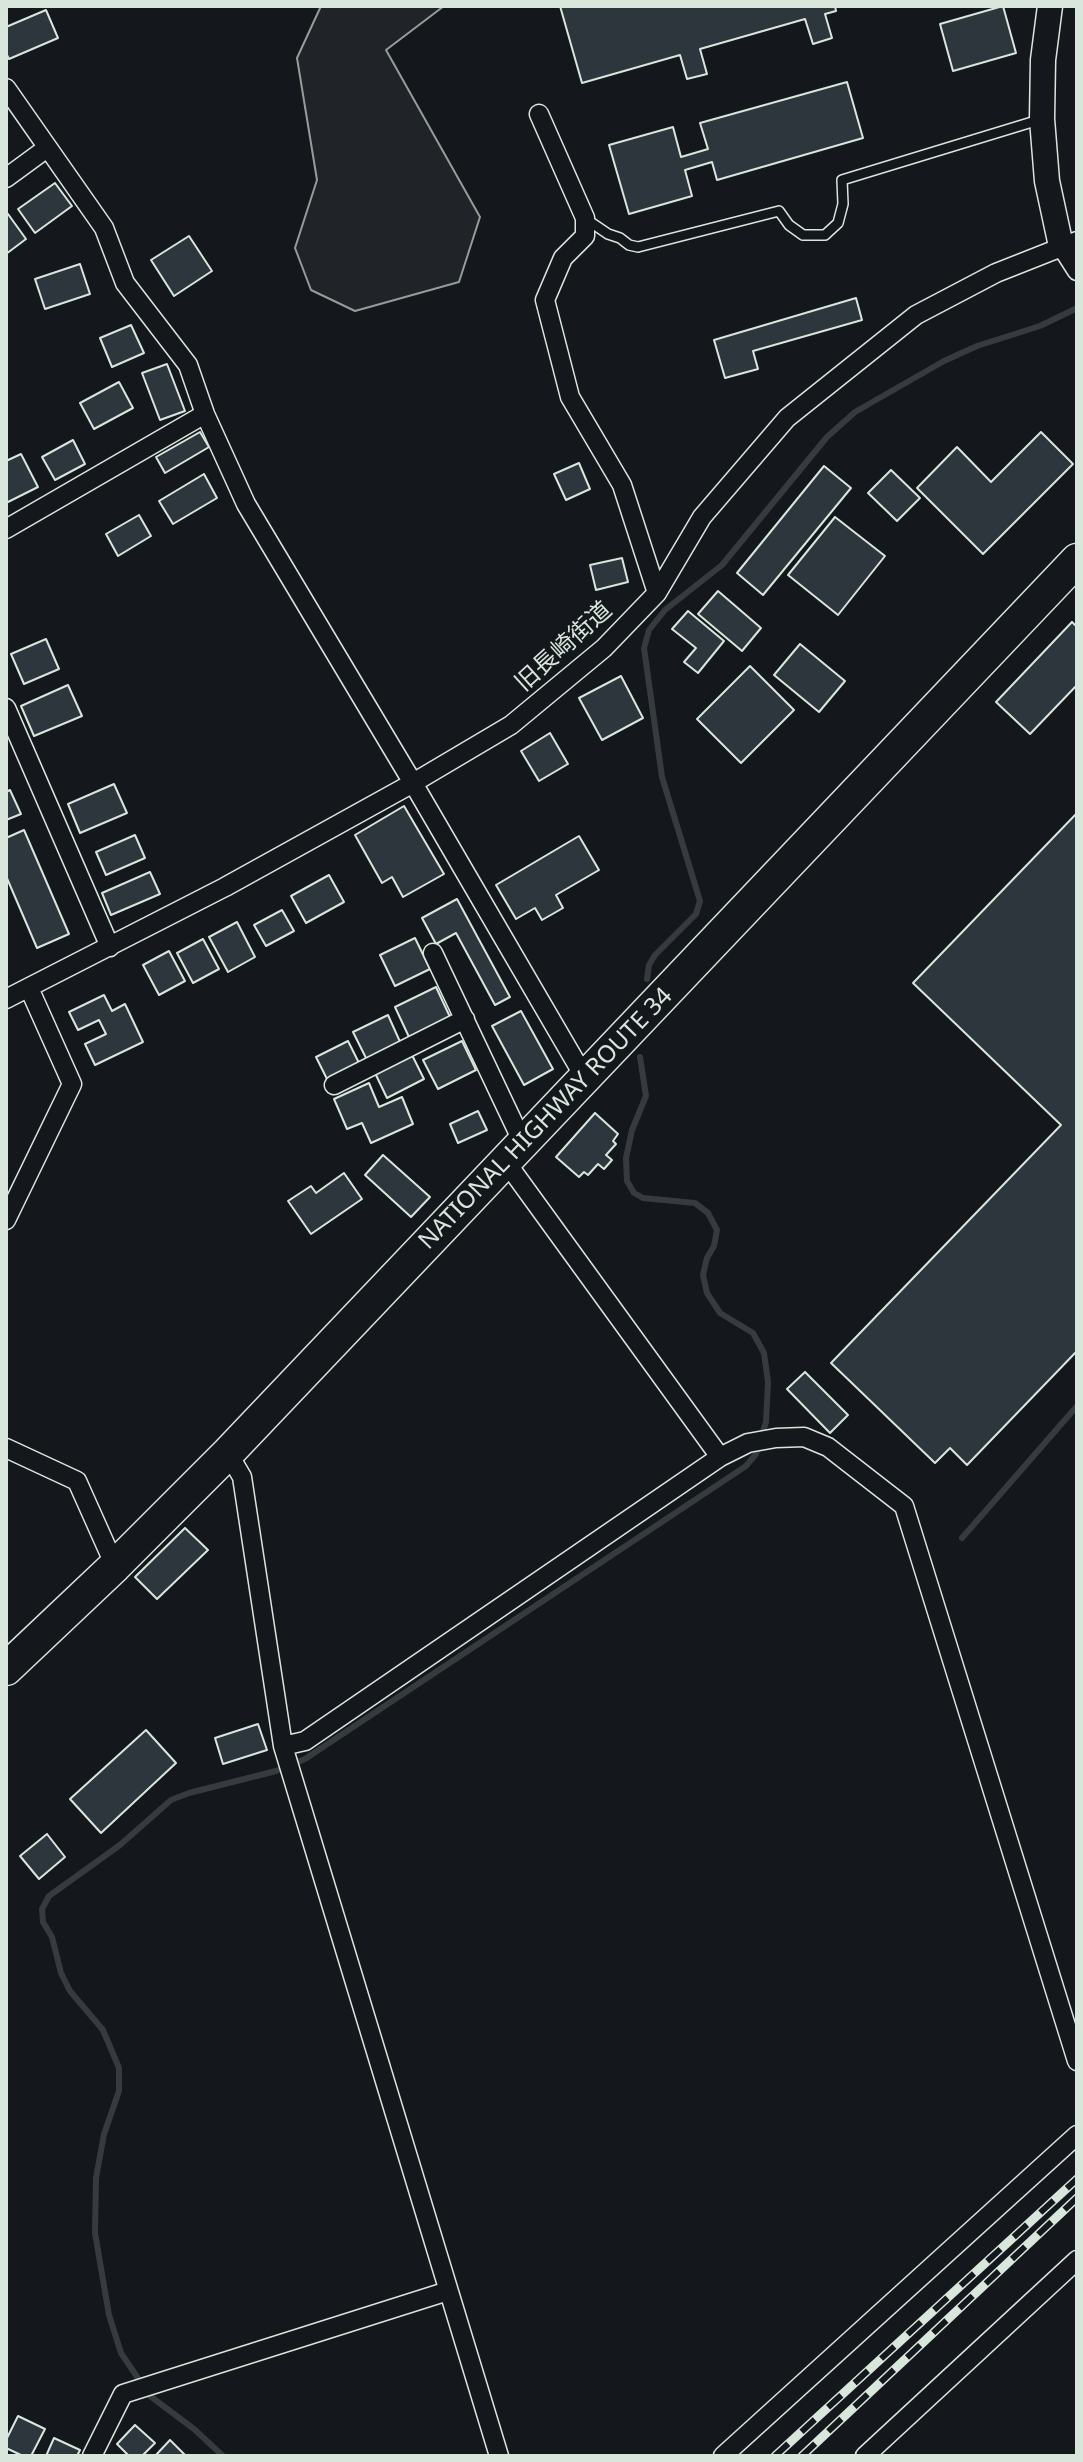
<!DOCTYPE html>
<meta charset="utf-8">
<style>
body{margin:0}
#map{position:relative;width:1083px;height:2462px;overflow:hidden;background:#14181c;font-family:"Noto Sans",sans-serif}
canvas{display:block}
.frame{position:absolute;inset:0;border:8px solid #d8e6dc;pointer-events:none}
</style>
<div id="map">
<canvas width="1083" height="2462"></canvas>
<div class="frame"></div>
</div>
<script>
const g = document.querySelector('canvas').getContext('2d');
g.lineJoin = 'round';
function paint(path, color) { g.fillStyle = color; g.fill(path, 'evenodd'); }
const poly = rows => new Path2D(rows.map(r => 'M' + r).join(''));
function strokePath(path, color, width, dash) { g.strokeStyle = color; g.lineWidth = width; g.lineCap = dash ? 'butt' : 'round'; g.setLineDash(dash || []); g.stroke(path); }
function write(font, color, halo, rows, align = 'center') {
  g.font = font + ' "Noto Sans","Noto Sans JP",sans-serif'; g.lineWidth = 6; g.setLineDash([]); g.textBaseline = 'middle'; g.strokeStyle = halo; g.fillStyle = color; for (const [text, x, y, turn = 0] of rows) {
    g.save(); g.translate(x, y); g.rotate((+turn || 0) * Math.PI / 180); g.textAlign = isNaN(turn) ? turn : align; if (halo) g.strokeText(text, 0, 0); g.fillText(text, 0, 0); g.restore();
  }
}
const green = poly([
 [321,6,444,6,386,50,480,217,459,282,355,311,311,290,295,248,317,180,297,58,321,6]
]);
paint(green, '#202428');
strokePath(green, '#939e99', 2);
strokePath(poly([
 [647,979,649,965,655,955,696,914,700,901,662,777,644,648,649,630,665,610,722,565,827,437,855,412,944,361,977,346,1040,326,1077,308],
 [962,1538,1077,1406],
 [223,2456,194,2429,150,2396,121,2353,109,2315,95,2233,96,2178,104,2134,119,2091,119,2068,103,2030,70,1991,61,1973,52,1937,43,1922,42,1909,49,1896,120,1845,171,1800,189,1793,276,1771,305,1759,746,1466,756,1454,766,1422,768,1382,764,1353,753,1333,720,1313,707,1293,703,1275,707,1258,714,1246,717,1230,708,1213,695,1203,643,1198,634,1193,627,1181,626,1158,632,1130,646,1096,640,1057]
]), '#363b3e', 6);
const building = poly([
 [560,6,835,6,836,11,825,14,832,38,813,44,805,19,700,49,707,74,687,79,680,55,582,83,560,6],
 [1003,6,1016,53,953,71,940,24,1003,6],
 [46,10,58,38,9,59,6,53,6,27,46,10],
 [847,82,863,138,717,180,712,162,685,170,692,196,629,214,609,145,673,127,681,157,708,149,700,123,847,82],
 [55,183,72,206,35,233,18,209,55,183],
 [8,214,26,239,6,254,6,215,8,214],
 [189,236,212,271,174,296,151,260,189,236],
 [80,264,90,294,45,309,35,279,80,264],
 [856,298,862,320,753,351,758,369,725,378,714,340,856,298],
 [131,325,144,353,112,367,100,338,131,325],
 [167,364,185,411,160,420,142,373,167,364],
 [119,382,133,408,94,429,80,403,119,382],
 [200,432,209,447,165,473,156,457,200,432],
 [1041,432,1073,464,983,554,917,488,957,447,991,482,1041,432],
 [73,440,85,464,55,480,42,457,73,440],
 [21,454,38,487,6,503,6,461,21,454],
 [579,463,590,489,566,500,554,474,579,463],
 [824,466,851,488,763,595,737,573,824,466],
 [891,470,920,498,897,521,868,493,891,470],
 [204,474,217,498,173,524,159,501,204,474],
 [139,515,151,536,118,556,106,534,139,515],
 [835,517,885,556,838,615,788,575,835,517],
 [622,558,628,582,596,590,590,565,622,558],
 [718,591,761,628,742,651,698,614,718,591],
 [688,611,724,641,698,673,684,662,696,648,672,629,688,611],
 [1072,622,1077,627,1077,685,1030,734,996,702,1072,622],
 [46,639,59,669,24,684,11,654,46,639],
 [800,644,845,681,819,712,774,675,800,644],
 [750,666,794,710,741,763,697,719,750,666],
 [621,676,643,718,602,740,579,698,621,676],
 [68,685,82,716,34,736,21,706,68,685],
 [550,733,568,764,539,781,521,751,550,733],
 [114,784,127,813,80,833,68,804,114,784],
 [10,790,21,814,6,820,6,792,10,790],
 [404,806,444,874,403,897,392,877,382,883,355,835,404,806],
 [1077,813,1077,1351,967,1465,950,1448,935,1463,831,1363,1061,1125,913,983,1077,813],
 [24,830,69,934,37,948,6,876,6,838,24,830],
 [135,835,145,858,106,875,96,852,135,835],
 [579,836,599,870,556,895,563,908,542,920,535,908,516,919,496,885,579,836],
 [150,872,160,894,111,915,102,893,150,872],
 [329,875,344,902,306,923,291,896,329,875],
 [457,899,510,997,495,1005,456,933,436,944,422,918,457,899],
 [282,910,294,931,266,946,254,925,282,910],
 [237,922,255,957,228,972,209,937,237,922],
 [415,938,430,969,395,986,380,955,415,938],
 [203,939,219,969,193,983,177,953,203,939],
 [169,951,185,981,159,995,143,965,169,951],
 [436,987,450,1017,409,1037,395,1007,436,987],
 [104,995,112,1011,125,1004,143,1042,95,1065,85,1044,106,1034,99,1020,78,1030,69,1012,104,995],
 [521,1011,553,1069,524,1085,492,1026,521,1011],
 [388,1015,401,1044,367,1060,353,1032,388,1015],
 [348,1041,360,1065,328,1081,316,1057,348,1041],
 [462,1041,476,1070,438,1089,423,1060,462,1041],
 [412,1055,424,1079,387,1098,375,1073,412,1055],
 [369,1083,379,1107,402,1097,413,1124,371,1143,362,1123,347,1129,334,1099,369,1083],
 [478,1111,487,1130,458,1143,450,1124,478,1111],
 [595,1113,618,1134,613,1141,616,1144,606,1155,612,1160,604,1169,598,1164,588,1175,584,1172,579,1177,556,1157,595,1113],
 [383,1155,430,1197,411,1217,365,1175,383,1155],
 [344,1173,362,1199,311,1234,288,1201,311,1186,316,1193,344,1173],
 [805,1372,848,1415,830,1433,787,1389,805,1372],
 [185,1528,208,1550,157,1599,135,1577,185,1528],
 [258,1724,267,1750,223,1764,215,1738,258,1724],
 [146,1730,176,1763,101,1833,70,1799,146,1730],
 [47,1834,65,1857,39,1879,20,1856,47,1834],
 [18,2416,45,2429,31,2456,23,2456,6,2448,6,2440,18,2416],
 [135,2425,155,2443,142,2456,129,2456,117,2444,135,2425],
 [54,2438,80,2450,77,2456,46,2456,54,2438],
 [170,2440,186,2456,155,2456,170,2440]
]);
paint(building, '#2c363c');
strokePath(building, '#d8e6dc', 2);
const service = poly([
 [586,219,608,234,620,238,629,245,638,247,779,211,789,225,803,235,825,235,838,223,843,204,842,180,1042,119]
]);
const minor = poly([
 [6,88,104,228,125,283,188,365,205,414,246,504,413,783,585,1078],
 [539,114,585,218,585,236,563,258,545,300,570,397,622,485,657,593],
 [6,178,47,148],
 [1061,246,1077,271],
 [6,529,205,414],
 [6,708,110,947],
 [433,953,523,1143],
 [6,999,225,887,413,783,511,725,604,648,657,593,702,517,787,418,916,315,996,273,1077,241],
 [334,1085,465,1019],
 [506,1162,720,1457],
 [6,1220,72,1084,29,988],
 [6,1448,77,1481,115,1566],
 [228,1453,242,1477,283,1746,499,2456],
 [283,1746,305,1741,720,1457,748,1443,776,1438,804,1437,828,1447,904,1506,1077,2061],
 [92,2456,123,2394,448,2291],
 [723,2456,1077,2135],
 [865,2456,1077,2260]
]);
const tertiary = poly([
 [1050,6,1043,60,1042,119,1047,181,1061,246]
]);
const trunk = poly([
 [6,1669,115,1566,228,1453,1077,560]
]);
strokePath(service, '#d8e6dc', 12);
strokePath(minor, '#d8e6dc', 21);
strokePath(tertiary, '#d8e6dc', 27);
strokePath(trunk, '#d8e6dc', 35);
strokePath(service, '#14181c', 9);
strokePath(minor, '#14181c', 18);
strokePath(tertiary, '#14181c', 24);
strokePath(trunk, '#14181c', 32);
const rail = poly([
 [775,2456,1077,2179],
 [802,2456,1077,2198]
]);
strokePath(rail, '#d8e6dc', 9);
strokePath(rail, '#14181c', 6, [18]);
write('24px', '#d8e6dc', '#14181c', [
 ["旧長崎街道",564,647,-42],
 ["NATIONAL HIGHWAY ROUTE 34",546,1119,-46]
]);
</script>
